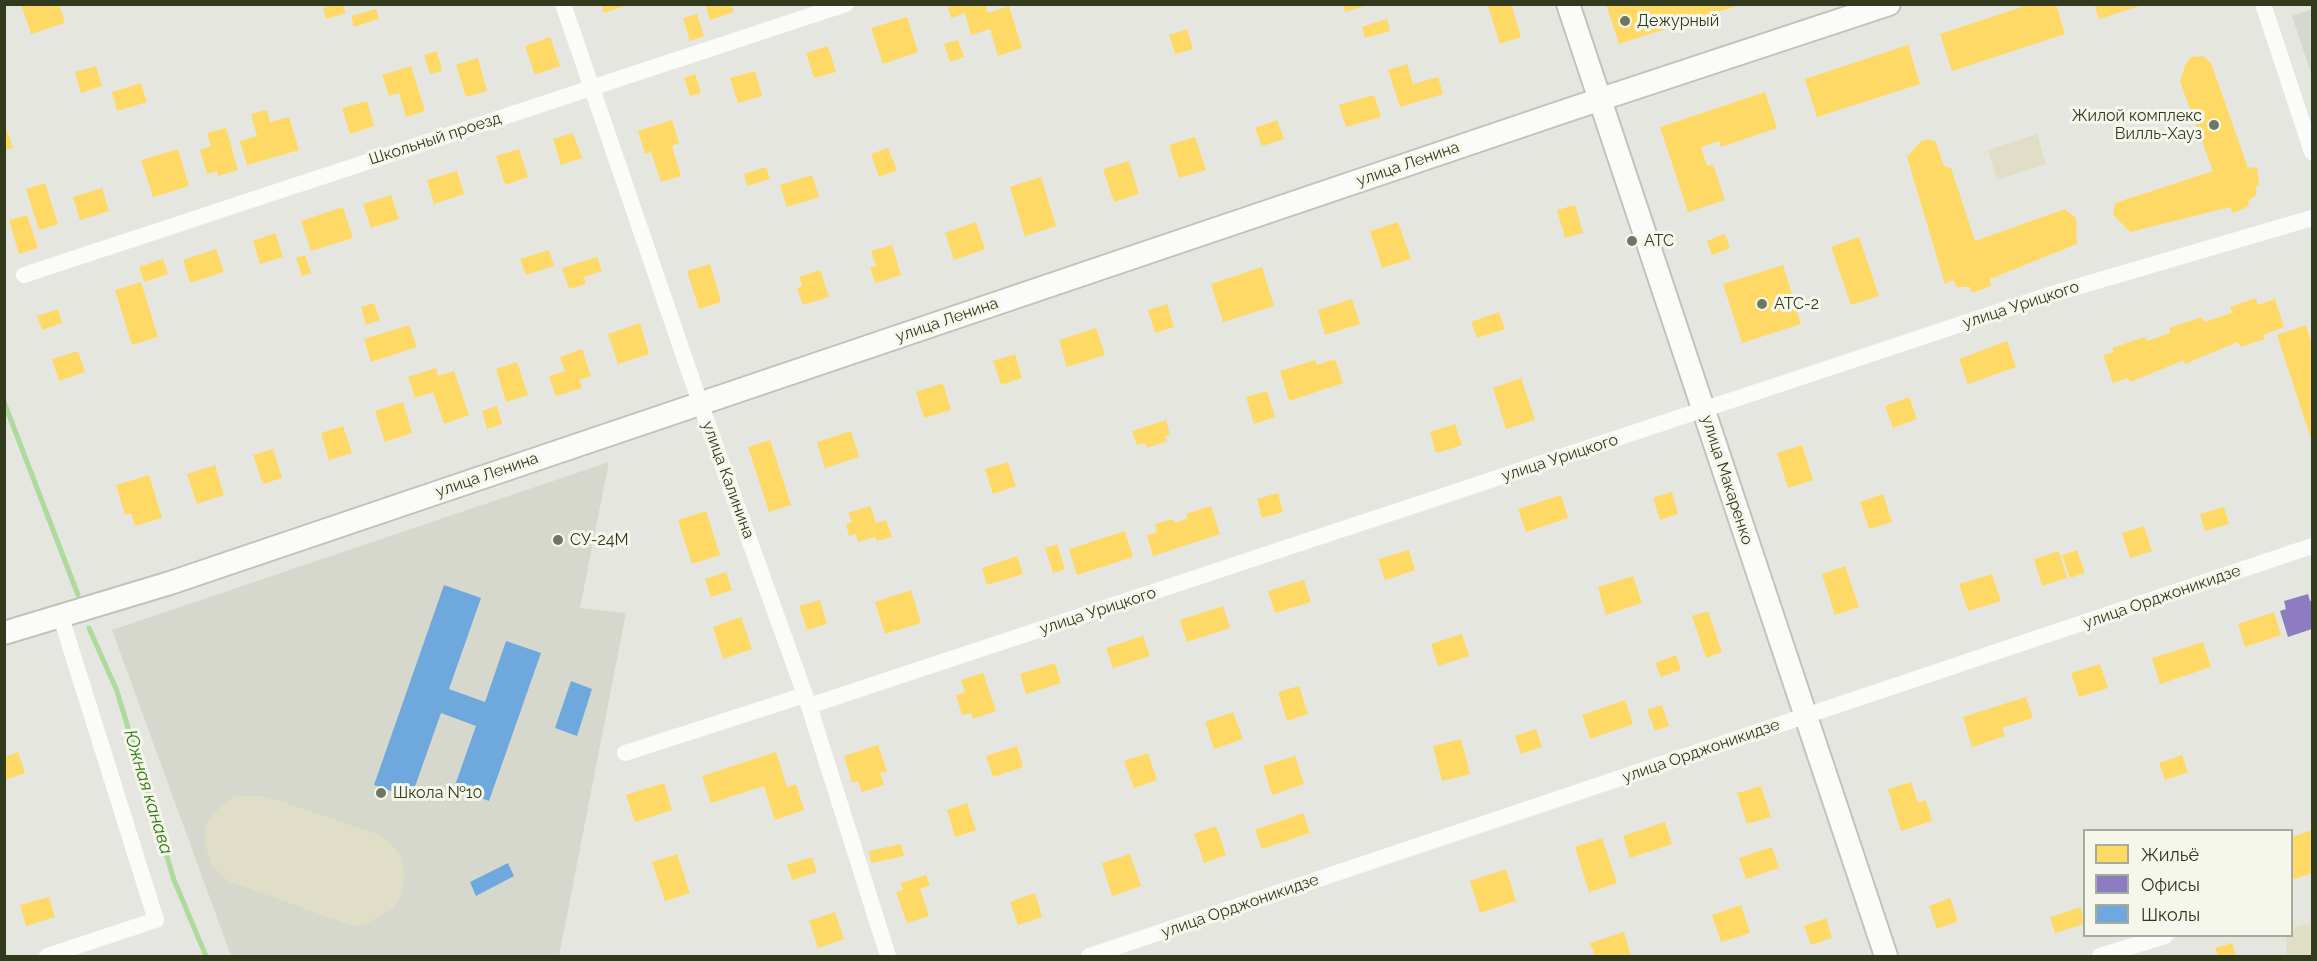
<!DOCTYPE html>
<meta charset="utf-8">
<style>
body{margin:0}
#map{position:relative;width:2317px;height:961px;overflow:hidden;background:#e6e6e0;font-family:Raleway,sans-serif}
canvas{display:block}
.frame{position:absolute;inset:0;border:6px solid #313a1d;pointer-events:none}
.legend{position:absolute;left:2083px;top:829px;width:210px;height:108px;box-sizing:border-box;background:#f6f7ec;border:2px solid #a7ab99;margin:0;padding:8px 10px;list-style:none;font-size:18px;color:#313a1d}
.legend li{display:flex;align-items:center;gap:12px;height:30px}
.legend b{width:30px;border:2px solid #a7ab99}
</style>
<div id="map">
<canvas width="2317" height="961"></canvas>
<div class="frame"></div>
<ul class="legend">
<li><b style="height:16px;background:#ffd966"></b>Жильё</li>
<li><b style="height:16px;background:#8e7cc3"></b>Офисы</li>
<li><b style="height:16px;background:#6fa8dc"></b>Школы</li>
</ul>
</div>
<script>
const g = document.querySelector('canvas').getContext('2d');
g.lineJoin = 'round';
function paint(path, color) { g.fillStyle = color; g.fill(path, 'evenodd'); }
const poly = rows => new Path2D(rows.map(r => 'M' + r).join(''));
function strokePath(path, color, width, dash) { g.strokeStyle = color; g.lineWidth = width; g.lineCap = dash ? 'butt' : 'round'; g.setLineDash(dash || []); g.stroke(path); }
function write(font, color, halo, rows, align = 'center') {
  g.font = font + ' Raleway,sans-serif'; g.lineWidth = 6; g.setLineDash([]); g.textBaseline = 'middle'; g.strokeStyle = halo; g.fillStyle = color; for (const [text, x, y, turn = 0] of rows) {
    g.save(); g.translate(x, y); g.rotate((+turn || 0) * Math.PI / 180); g.textAlign = isNaN(turn) ? turn : align; if (halo) g.strokeText(text, 0, 0); g.fillText(text, 0, 0); g.restore();
  }
}
paint(poly([
 [2312,9,2312,76,2292,16],
 [609,462,580,608,626,613,559,956,231,956,112,630]
]), '#d7d8cd');
paint(poly([
 [2037,134,2046,164,1997,180,1988,150],
 [235,796,259,796,280,801,377,834,391,843,401,857,405,877,400,896,393,909,367,923,353,926,228,881,212,865,205,845,206,823,219,808],
 [2312,922,2312,956,2269,956,2287,955,2286,936,2292,936,2292,928]
]), '#e1dec7');
paint(poly([
 [21,4,59,4,65,23,31,34],
 [336,4,343,4,346,13,326,19,323,8],
 [601,4,628,4,628,5,604,13],
 [705,4,731,4,734,12,710,20],
 [947,4,985,4,988,13,1009,6,1022,48,998,56,990,29,971,35,965,13,951,18],
 [1343,4,1368,4,1368,5,1345,12],
 [1492,4,1511,4,1521,37,1500,44,1488,6],
 [1606,4,1740,4,1740,5,1619,44],
 [2031,4,2056,4,2065,34,1952,71,1940,34],
 [2094,4,2143,4,2143,5,2099,19],
 [376,9,379,19,354,27,351,16],
 [697,14,704,36,690,41,683,18],
 [907,17,918,52,883,64,871,28],
 [1387,19,1390,31,1365,38,1362,27],
 [1187,29,1193,49,1175,54,1169,35],
 [550,37,560,66,535,75,525,46],
 [958,40,964,57,950,62,944,44],
 [1908,45,1920,84,1817,117,1805,79],
 [828,46,836,72,814,78,806,53],
 [437,51,442,71,430,74,424,55],
 [2203,56,2211,63,2248,168,2257,167,2259,185,2256,186,2256,195,2248,201,2249,206,2233,213,2230,207,2130,232,2113,215,2115,203,2213,171,2180,82,2185,65,2191,57],
 [478,58,487,91,466,97,456,65],
 [1407,64,1413,84,1438,77,1443,94,1400,107,1388,70],
 [96,66,102,86,81,93,75,72],
 [411,66,425,111,406,117,399,93,389,96,382,75],
 [755,71,762,96,738,103,730,78],
 [695,74,701,93,690,96,684,78],
 [141,83,147,102,117,111,112,92],
 [1765,92,1777,128,1721,147,1719,141,1701,147,1707,166,1713,164,1725,200,1688,212,1660,127],
 [1374,95,1381,117,1346,127,1339,105],
 [367,101,374,126,350,134,342,108],
 [267,110,270,122,289,117,299,150,247,165,240,141,257,136,251,114],
 [672,120,679,143,672,146,681,176,661,182,651,152,645,154,638,131],
 [1277,120,1284,139,1262,146,1255,128],
 [226,128,238,170,218,176,217,171,207,174,200,150,211,146,207,133],
 [4,130,7,130,13,148,4,150],
 [573,133,582,158,561,165,553,139],
 [1195,137,1206,170,1179,178,1169,145],
 [1928,139,1936,142,1944,166,1951,168,1975,241,2065,209,2076,218,2077,244,1990,279,1991,286,1972,293,1970,287,1957,287,1953,280,1945,284,1907,157,1920,142],
 [888,148,897,170,879,177,871,154],
 [178,149,189,186,153,197,141,160],
 [519,149,528,177,505,185,496,156],
 [1129,161,1139,194,1114,202,1103,169],
 [766,167,770,179,747,186,744,174],
 [457,171,464,194,434,204,427,180],
 [812,175,819,197,787,207,780,185],
 [1041,177,1056,226,1025,236,1010,187],
 [45,183,58,224,39,230,26,189],
 [102,188,109,211,80,220,73,197],
 [391,195,399,219,371,228,363,204],
 [1575,205,1583,233,1565,238,1557,210],
 [343,207,353,238,311,251,301,221],
 [27,215,38,248,19,254,9,220],
 [976,222,985,249,954,260,945,233],
 [1398,222,1411,259,1382,268,1370,231],
 [275,233,283,257,260,264,253,241],
 [1725,234,1730,248,1712,255,1707,241],
 [1859,237,1879,296,1851,305,1831,247],
 [892,245,901,275,875,283,870,267,876,266,871,251],
 [216,249,224,272,190,283,183,260],
 [549,250,554,266,526,275,520,259],
 [305,255,311,273,302,276,296,258],
 [597,257,602,271,584,277,586,284,569,289,562,268],
 [163,259,168,274,144,282,139,267],
 [710,264,721,302,699,309,687,271],
 [1783,265,1801,324,1742,343,1723,284],
 [1262,267,1274,306,1223,322,1211,284],
 [820,270,829,297,803,305,797,288,802,286,799,277],
 [141,282,158,337,132,345,115,290],
 [2256,298,2258,305,2275,299,2284,327,2263,335,2265,339,2240,347,2238,342,2185,364,2184,360,2130,382,2128,378,2113,383,2103,355,2114,352,2112,348,2145,337,2147,341,2170,333,2169,328,2202,317,2204,322,2232,313,2230,307],
 [1352,299,1360,324,1325,335,1318,310],
 [374,303,380,320,366,325,361,307],
 [1167,304,1174,327,1155,333,1148,310],
 [58,309,62,323,42,330,37,316],
 [1499,312,1505,329,1477,338,1471,322],
 [640,323,649,354,618,364,608,334],
 [409,325,417,347,371,362,364,339],
 [2306,325,2312,345,2312,442,2277,335],
 [1096,328,1105,355,1067,367,1059,340],
 [2007,341,2016,367,1968,384,1959,359],
 [582,349,591,376,579,380,582,388,556,396,549,376,565,371,560,357],
 [78,351,85,372,59,381,52,359],
 [1015,354,1022,378,1001,385,993,361],
 [1335,359,1343,383,1289,401,1280,371,1315,360,1317,365],
 [517,362,528,395,506,402,496,369],
 [436,368,438,376,454,371,469,415,444,424,433,392,415,398,408,377],
 [1521,378,1535,420,1506,429,1493,388],
 [943,383,951,410,924,418,916,392],
 [1267,391,1275,417,1254,424,1246,397],
 [1909,397,1917,419,1893,428,1885,406],
 [403,402,412,433,385,442,375,411],
 [497,406,502,424,487,429,482,411],
 [1166,420,1170,435,1165,436,1167,441,1147,448,1145,443,1137,445,1132,431],
 [1455,424,1462,445,1436,453,1430,432],
 [343,426,352,453,329,460,321,433],
 [851,431,859,457,825,468,817,442],
 [770,440,791,505,769,512,748,447],
 [1802,445,1813,480,1788,488,1777,453],
 [273,449,282,478,263,484,253,455],
 [1008,462,1016,486,993,494,985,469],
 [215,465,224,495,197,504,187,474],
 [149,475,162,518,135,526,131,513,125,515,116,485],
 [1672,492,1678,514,1660,520,1653,498],
 [1278,493,1283,512,1262,518,1257,499],
 [1883,494,1892,522,1869,529,1860,502],
 [1561,495,1568,518,1526,532,1518,509],
 [870,506,876,523,886,520,892,537,877,541,875,537,858,542,856,534,849,536,846,524,852,522,848,513],
 [1211,506,1220,534,1153,556,1147,535,1157,532,1155,524,1173,519,1175,523,1188,518,1186,514],
 [2224,507,2229,524,2205,531,2200,514],
 [706,511,720,555,692,564,678,520],
 [2144,526,2152,551,2130,558,2122,533],
 [1125,531,1133,557,1077,575,1069,549],
 [1057,544,1065,569,1053,573,1045,548],
 [1409,550,1415,570,1385,580,1378,559],
 [2077,550,2085,573,2070,578,2062,555],
 [2059,551,2067,578,2042,586,2034,559],
 [1017,556,1023,574,987,585,982,568],
 [1845,566,1859,607,1835,615,1822,574],
 [726,572,732,590,711,597,705,579],
 [1992,574,2001,601,1968,611,1959,584],
 [1633,576,1642,603,1606,615,1598,587],
 [1304,580,1311,602,1275,613,1268,591],
 [911,590,921,623,885,634,875,602],
 [820,600,827,624,807,630,799,606],
 [1223,606,1230,628,1187,642,1180,620],
 [1708,611,1722,652,1706,658,1692,616],
 [2274,612,2281,635,2245,647,2238,624],
 [741,617,752,649,723,659,713,627],
 [1462,634,1469,656,1438,666,1431,644],
 [1143,636,1150,656,1113,668,1106,648],
 [2203,642,2211,667,2160,684,2152,658],
 [1676,655,1681,670,1661,677,1655,663],
 [1055,663,1061,683,1026,694,1020,674],
 [2100,664,2108,688,2079,697,2071,673],
 [983,673,996,711,973,719,971,713,962,715,956,695,965,692,961,680],
 [1299,686,1308,714,1287,721,1278,692],
 [2026,697,2033,718,2002,728,2005,736,1972,747,1963,717],
 [1625,700,1633,724,1590,739,1582,715],
 [1662,705,1669,726,1655,731,1647,710],
 [1233,712,1243,739,1214,749,1205,722],
 [1536,729,1542,747,1521,754,1515,736],
 [1461,739,1470,774,1442,781,1433,746],
 [878,745,887,771,880,773,884,785,862,792,858,781,852,783,844,756],
 [1017,746,1023,767,993,777,986,756],
 [18,752,25,773,5,780,5,757],
 [776,752,787,787,796,784,804,810,775,820,764,786,711,803,702,776],
 [1148,753,1157,780,1134,788,1124,761],
 [2182,755,2188,772,2165,780,2159,763],
 [1295,756,1304,784,1272,795,1263,766],
 [1911,782,1918,803,1926,800,1932,821,1901,831,1888,789],
 [664,783,672,810,635,822,626,795],
 [1761,786,1771,817,1747,824,1737,793],
 [967,803,976,830,955,837,947,810],
 [1303,813,1310,833,1262,849,1255,830],
 [1665,822,1672,844,1630,858,1623,836],
 [1216,826,1226,855,1204,863,1194,834],
 [2312,830,2312,873,2292,880,2292,837],
 [1602,838,1617,883,1589,892,1575,847],
 [901,844,904,856,871,863,869,851],
 [1772,847,1779,868,1746,879,1739,858],
 [677,854,690,893,665,901,652,862],
 [1130,854,1141,886,1112,896,1102,863],
 [812,857,817,872,792,880,787,865],
 [1506,869,1516,901,1480,913,1470,881],
 [926,875,930,886,920,889,929,916,907,923,896,892,903,890,901,883],
 [1035,893,1042,917,1018,925,1010,902],
 [49,897,55,917,26,926,20,905],
 [1950,898,1958,921,1937,929,1929,906],
 [1741,905,1750,933,1721,942,1712,915],
 [2081,907,2084,924,2055,933,2050,917],
 [835,912,844,939,818,948,809,921],
 [1826,918,1832,938,1811,945,1804,926],
 [1624,932,1631,956,1595,956,1590,943],
 [2232,943,2236,956,2218,956,2215,948]
]), '#ffd966');
paint(poly([
 [2308,594,2310,601,2312,601,2312,629,2288,637,2280,611,2286,609,2284,601]
]), '#8e7cc3');
paint(poly([
 [444,585,481,598,449,689,485,702,506,641,541,653,489,801,454,788,476,726,441,713,411,798,374,785],
 [571,681,592,689,577,736,555,728],
 [508,863,514,876,476,896,470,882]
]), '#6fa8dc');
strokePath(poly([
 [4,402,78,595],
 [89,628,117,691,174,880,206,956]
]), '#aeda9b', 5);
const secondary = poly([
 [1568,4,1886,956],
 [4,633,170,583,1574,108,1889,4]
]);
strokePath(secondary, '#c1c3b9', 26);
strokePath(poly([
 [563,4,700,403,809,706,888,956],
 [2263,4,2312,152],
 [24,275,846,4],
 [809,706,2049,295,2312,218],
 [625,753,805,695],
 [47,956,156,920,60,614],
 [1089,956,2312,546],
 [2100,956,2165,936]
]), '#fbfbfa', 16);
strokePath(secondary, '#fbfbfa', 22);
for (const [x, y, r, color] of [
 [1625,21,6,"#707661"],
 [2214,125,6,"#707661"],
 [1632,241,6,"#707661"],
 [1762,304,6,"#707661"],
 [558,540,6,"#707661"],
 [381,793,6,"#707661"]
]) { const dot = new Path2D(); dot.arc(x, y, r, 0, 2 * Math.PI); g.fillStyle = color; g.fill(dot); strokePath(dot, '#f6f7ec', 2); }
write('16px', '#313a1d', '#f6f7ec', [
 ["Дежурный",1637,21],
 ["Жилой комплекс",2202,116,"right"],
 ["Вилль-Хауз",2202,134,"right"],
 ["АТС",1644,241],
 ["АТС-2",1774,304],
 ["СУ-24М",570,540],
 ["Школа №10",393,793]
], 'left');
write('16px', '#313a1d', '#f6f7ec', [
 ["Школьный проезд",435,139,-18],
 ["улица Ленина",1408,164,-19],
 ["улица Урицкого",2021,305,-18],
 ["улица Ленина",947,320,-19],
 ["улица Урицкого",1560,458,-18],
 ["улица Ленина",487,475,-19],
 ["улица Калинина",728,480,70],
 ["улица Макаренко",1727,480,72],
 ["улица Орджоникидзе",2162,597,-19],
 ["улица Урицкого",1098,611,-18],
 ["улица Орджоникидзе",1701,751,-19],
 ["улица Орджоникидзе",1240,906,-19]
]);
write('italic 18px', '#2e7914', '#f6f7ec', [
 ["Южная канава",148,792,73]
]);
</script>
